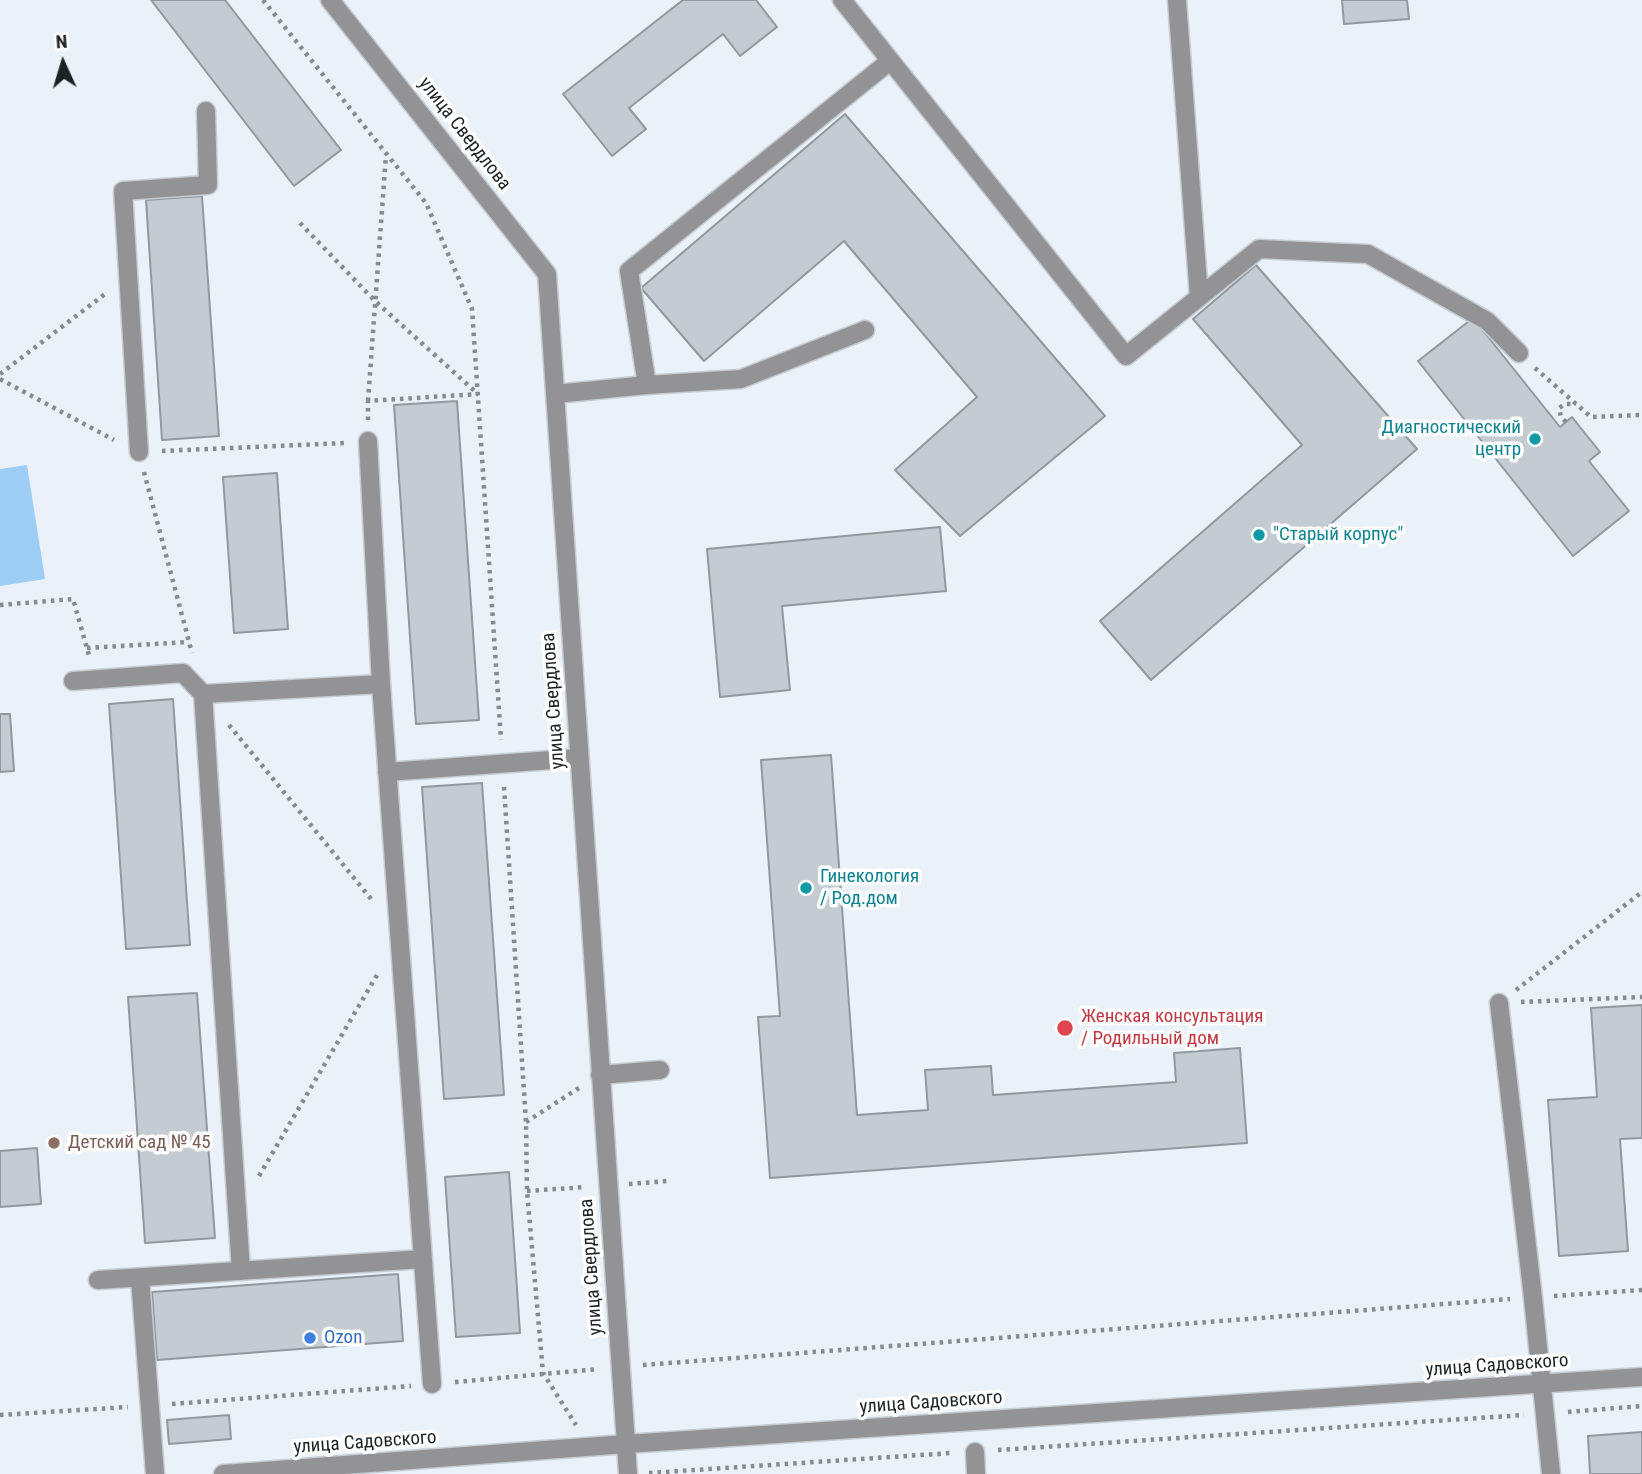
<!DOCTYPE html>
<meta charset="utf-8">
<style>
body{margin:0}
#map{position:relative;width:1642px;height:1474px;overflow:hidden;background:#eaf1f8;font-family:"Roboto Condensed",sans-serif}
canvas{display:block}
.north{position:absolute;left:28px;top:28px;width:70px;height:70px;-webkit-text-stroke:5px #fff;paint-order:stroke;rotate:356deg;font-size:19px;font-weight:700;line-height:28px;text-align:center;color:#1f2224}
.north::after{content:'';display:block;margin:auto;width:24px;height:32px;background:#1f2224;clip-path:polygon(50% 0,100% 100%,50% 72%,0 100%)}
</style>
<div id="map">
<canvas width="1642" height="1474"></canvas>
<div class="north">N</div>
</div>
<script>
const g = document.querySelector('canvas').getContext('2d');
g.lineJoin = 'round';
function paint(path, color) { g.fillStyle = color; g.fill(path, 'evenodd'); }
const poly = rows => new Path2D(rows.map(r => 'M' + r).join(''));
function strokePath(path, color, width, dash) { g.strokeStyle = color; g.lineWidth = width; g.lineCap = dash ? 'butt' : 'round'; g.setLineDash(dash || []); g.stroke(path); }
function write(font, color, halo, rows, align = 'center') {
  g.font = font + ' "Roboto Condensed",sans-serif'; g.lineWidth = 7; g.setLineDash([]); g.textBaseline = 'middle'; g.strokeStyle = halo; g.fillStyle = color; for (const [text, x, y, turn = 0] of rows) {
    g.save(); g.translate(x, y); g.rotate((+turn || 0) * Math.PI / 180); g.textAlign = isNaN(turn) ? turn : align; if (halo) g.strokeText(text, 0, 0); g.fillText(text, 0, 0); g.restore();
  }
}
paint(poly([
 [27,465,45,579,0,586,0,469]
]), '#9ecdf5');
const building = poly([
 [151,0,225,0,341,150,294,186,151,0],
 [683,0,756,0,777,27,740,56,723,34,629,108,646,129,612,156,563,94,683,0],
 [1342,0,1407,0,1409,19,1344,24,1342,0],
 [845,114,1105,416,960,536,895,470,977,397,844,241,704,361,641,288,845,114],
 [202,196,219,436,162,440,146,200,202,196],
 [1256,265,1417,449,1151,680,1100,621,1302,445,1193,319,1256,265],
 [1473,318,1560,427,1572,417,1600,452,1589,461,1629,511,1573,556,1418,361,1473,318],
 [457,401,479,720,416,724,394,405,457,401],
 [277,473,288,629,234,633,223,477,277,473],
 [940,527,946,591,782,606,790,690,720,697,707,549,940,527],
 [173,699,190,945,126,949,109,704,173,699],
 [0,714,10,714,14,771,0,772,0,714],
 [831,755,857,1115,928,1110,925,1070,991,1066,993,1095,1176,1082,1174,1053,1240,1048,1247,1143,770,1178,758,1017,780,1016,761,760,831,755],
 [482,783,504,1095,444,1099,422,787,482,783],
 [197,993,215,1238,145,1243,128,997,197,993],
 [1642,1005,1642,1138,1620,1139,1628,1251,1559,1256,1548,1100,1597,1097,1591,1008,1642,1005],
 [37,1148,41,1204,0,1207,0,1151,37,1148],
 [509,1172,520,1333,456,1337,445,1177,509,1172],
 [398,1274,403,1341,157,1360,152,1292,398,1274],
 [229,1415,231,1439,169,1444,167,1420,229,1415],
 [1642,1432,1642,1474,1590,1474,1588,1436,1642,1432]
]);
paint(building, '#c4cbd1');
strokePath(building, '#91989e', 2);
const minor = poly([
 [330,0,547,274,628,1474],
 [842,0,1126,356,1259,249,1368,254,1487,321,1519,353],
 [1177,0,1199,297],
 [647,385,741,379,865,330],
 [555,394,647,385,629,271,890,61],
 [368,441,381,684,432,1384],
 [139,452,123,191,208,185,206,111],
 [73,681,183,673,203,694],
 [387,772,579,758],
 [1499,1003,1533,1298,1551,1474],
 [600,1075,660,1070],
 [241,1271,203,694,381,684],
 [140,1278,155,1474],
 [98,1280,423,1259],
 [975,1452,976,1474],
 [223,1474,626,1444,1642,1377]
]);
strokePath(minor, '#c5ccd2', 21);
strokePath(poly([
 [263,0,426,203,472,309,501,740],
 [300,223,374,300,478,394],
 [1535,368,1591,417,1642,415],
 [0,374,105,294],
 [0,379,114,440],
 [368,401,386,155],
 [368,420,368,401,478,394],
 [1566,422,1561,417,1559,408,1565,404,1576,404],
 [162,451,346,443],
 [144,472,192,653],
 [0,605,73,599,90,659],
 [87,648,189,642],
 [229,725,372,900],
 [504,787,526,1122,527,1191,543,1373,576,1425],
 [1516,990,1642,892],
 [1521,1002,1642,997],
 [526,1122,579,1088],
 [259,1176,377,975],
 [629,1184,667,1181],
 [527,1191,586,1187],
 [1554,1296,1642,1290],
 [643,1365,1510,1299],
 [455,1382,599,1369],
 [172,1404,411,1386],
 [1568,1412,1642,1406],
 [0,1415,128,1407],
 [998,1450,1524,1415],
 [649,1473,951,1453]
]), '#868b8f', 4.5, [3.5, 5]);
strokePath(minor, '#939396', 18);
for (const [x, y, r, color] of [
 [1535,439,7,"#0f9aa8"],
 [1259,535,7,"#0f9aa8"],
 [806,888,7,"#0f9aa8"],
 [1065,1028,9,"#e0444e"],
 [54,1143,7,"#8d6e63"],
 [310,1338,7,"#3f7fe0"]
]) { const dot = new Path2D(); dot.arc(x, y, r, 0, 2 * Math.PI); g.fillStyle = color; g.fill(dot); strokePath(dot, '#fff', 2.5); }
write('19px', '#1f2224', '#fff', [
 ["улица Свердлова",464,134,52],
 ["улица Свердлова",554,701,-94],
 ["улица Свердлова",592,1267,-94],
 ["улица Садовского",1497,1366,-4],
 ["улица Садовского",931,1403,-4],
 ["улица Садовского",365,1443,-4]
]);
write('19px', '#0d838f', '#fff', [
 ["Диагностический",1521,428,"right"],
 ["центр",1521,450,"right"],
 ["\"Старый корпус\"",1273,535],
 ["Гинекология",820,877],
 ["/ Род.дом",820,899]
], 'left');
write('19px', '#be3a42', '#fff', [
 ["Женская консультация",1081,1017],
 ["/ Родильный дом",1081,1039]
], 'left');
write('19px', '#785e54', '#fff', [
 ["Детский сад № 45",68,1143]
], 'left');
write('19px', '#366cbe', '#fff', [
 ["Ozon",324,1338]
], 'left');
</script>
